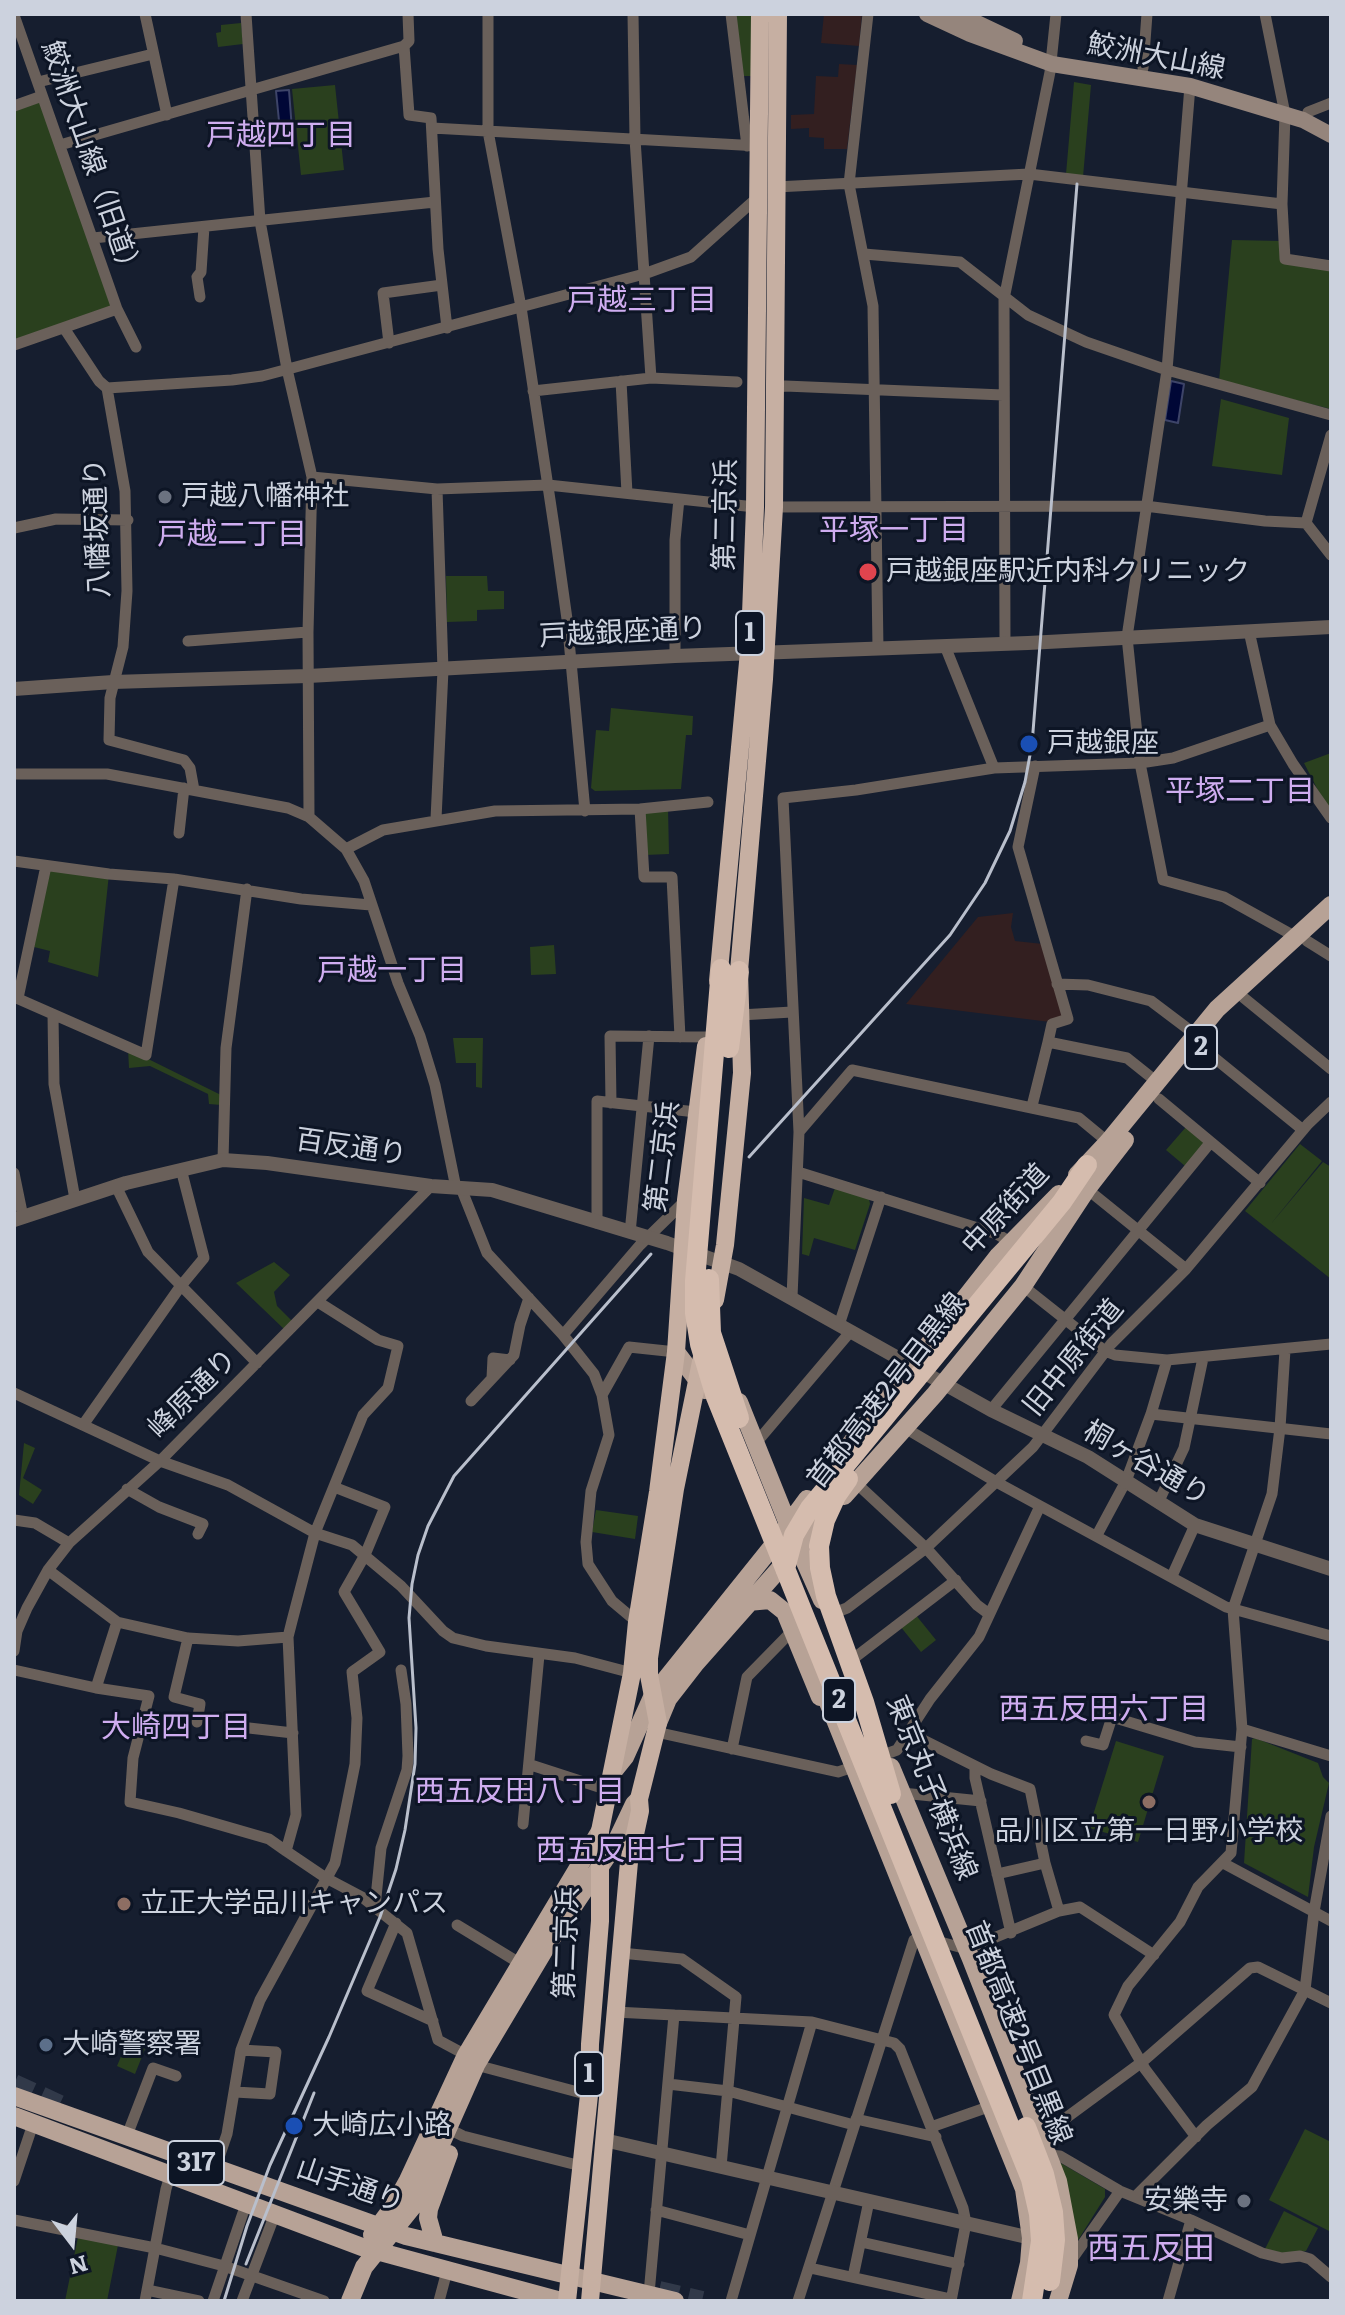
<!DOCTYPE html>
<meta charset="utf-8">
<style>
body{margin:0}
#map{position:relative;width:1345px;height:2315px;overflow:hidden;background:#161e2f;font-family:Literata,serif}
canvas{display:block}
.frame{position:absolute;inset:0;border:16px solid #ccd2de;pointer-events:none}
.north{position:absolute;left:32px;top:2203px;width:80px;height:80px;-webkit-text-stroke:6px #0d1525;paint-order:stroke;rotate:164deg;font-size:22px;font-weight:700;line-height:32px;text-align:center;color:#ccd2de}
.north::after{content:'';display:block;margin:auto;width:28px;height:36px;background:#ccd2de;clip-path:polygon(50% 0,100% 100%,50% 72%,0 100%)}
</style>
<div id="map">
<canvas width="1345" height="2315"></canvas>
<div class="frame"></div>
<div class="north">N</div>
</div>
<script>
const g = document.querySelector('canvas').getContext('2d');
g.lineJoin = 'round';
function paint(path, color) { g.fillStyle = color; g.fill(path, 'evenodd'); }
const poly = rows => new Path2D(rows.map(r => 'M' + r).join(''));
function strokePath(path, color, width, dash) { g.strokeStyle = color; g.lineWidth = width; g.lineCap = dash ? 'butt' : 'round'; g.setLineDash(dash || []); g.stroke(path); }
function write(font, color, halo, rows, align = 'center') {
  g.font = font + ' Literata,"Noto Sans JP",serif'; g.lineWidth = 6; g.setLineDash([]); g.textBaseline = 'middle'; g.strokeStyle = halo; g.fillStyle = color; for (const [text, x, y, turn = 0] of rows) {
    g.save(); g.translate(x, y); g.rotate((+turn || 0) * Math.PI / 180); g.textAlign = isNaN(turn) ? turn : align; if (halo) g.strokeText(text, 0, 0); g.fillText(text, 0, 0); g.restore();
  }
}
paint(poly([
 [824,14,862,14,859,46,821,43],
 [839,64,857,65,847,149,824,149,824,138,809,137,809,128,791,129,791,115,814,114,816,76,838,77],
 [1013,913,1011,927,1015,941,1043,944,1065,1017,1050,1022,906,1004,978,917]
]), '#331f20');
paint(poly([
 [736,14,751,14,751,76,742,76],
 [241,23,243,44,218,47,216,33,221,32,221,25],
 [1074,82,1091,85,1083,177,1066,174],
 [335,85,344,170,301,175,292,89],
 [42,96,117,309,14,345,14,106],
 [1232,240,1282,241,1283,263,1331,270,1331,409,1219,381],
 [1221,399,1289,418,1282,475,1212,466],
 [446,576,487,576,488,591,504,591,504,609,477,610,477,621,447,622],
 [611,708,693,716,692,735,686,735,681,789,595,791,591,788,596,730,609,731],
 [1331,753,1331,810,1324,802,1304,763],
 [668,808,669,854,645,855,642,811],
 [46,866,109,874,98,977,48,962,50,951,30,946],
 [554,945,556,974,531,975,530,947],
 [453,1038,483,1038,482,1088,476,1087,476,1063,456,1063],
 [128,1049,221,1095,221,1105,209,1104,208,1094,150,1066,129,1068],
 [1186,1127,1205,1143,1185,1166,1166,1150],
 [1300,1144,1322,1161,1270,1225,1323,1162,1331,1167,1331,1279,1245,1211],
 [835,1188,869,1199,870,1204,855,1250,814,1238,809,1256,802,1254,804,1198,829,1205],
 [274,1262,290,1275,274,1292,277,1306,293,1322,285,1330,236,1283],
 [24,1443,35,1448,23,1478,42,1490,33,1504,19,1495],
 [596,1510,638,1516,635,1539,592,1532],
 [915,1614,936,1640,921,1652,900,1626],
 [1255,1738,1318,1763,1323,1777,1329,1783,1314,1847,1308,1897,1244,1863,1252,1739],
 [1116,1741,1164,1756,1138,1842,1089,1828],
 [127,2042,145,2049,135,2074,117,2066],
 [1305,2129,1331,2142,1331,2232,1269,2200],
 [1059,2162,1105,2189,1105,2197,1075,2245],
 [1284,2211,1318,2228,1306,2251,1286,2254,1265,2249],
 [78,2237,118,2245,107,2301,65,2301]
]), '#2a401e');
const water = poly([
 [289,90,292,130,280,131,276,91,289,90],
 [1171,381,1184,384,1178,423,1165,420,1171,381]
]);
paint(water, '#000736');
strokePath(water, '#3d4468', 2);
strokePath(poly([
 [14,2084,60,2105],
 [659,2291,702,2301]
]), '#313949', 20, [20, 10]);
strokePath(poly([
 [145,14,167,115],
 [246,14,260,221,287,369,312,477,308,632,309,817],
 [488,14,488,131,521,307,555,533,567,619,585,811],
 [633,14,635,139,651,378],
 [731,14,747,146],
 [868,14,849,184,873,306,878,649],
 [1265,14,1285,114,1282,204,1285,259,1331,266],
 [14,15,117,309,14,345],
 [404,46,409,115,431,118,438,249,447,328],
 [1143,68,1147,14],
 [38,82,153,54],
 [1190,86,1167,370,1127,637,1140,763,1163,880,1224,897,1296,937],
 [14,106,42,96],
 [1308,112,1331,103],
 [432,128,759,146],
 [60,145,404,46,409,41,408,14],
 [776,187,1029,174,1282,204],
 [93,238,435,202],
 [864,254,960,262,1028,315,1086,342,1167,370,1331,415],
 [200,297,197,277,201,272,204,227],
 [117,309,136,347],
 [64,328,99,381,107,388,125,491,127,591,123,647,110,698,109,740,184,760,190,768,194,790],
 [389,343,383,293,442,285],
 [621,381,627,493],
 [107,388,232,380,262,376,644,274,691,257,758,197],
 [775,388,785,386,1003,395],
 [533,391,651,378,737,382],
 [312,477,437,489,548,485,755,507],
 [774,507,1145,506,1265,521,1306,523,1331,555],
 [1306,523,1331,435],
 [14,528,56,519,128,520],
 [1249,631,1270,725,1293,764,1331,818],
 [188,641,308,632],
 [1005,644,1004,299,1050,72,1056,14],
 [945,646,994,768],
 [675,656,675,540,679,499],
 [1035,766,1018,847,1068,1019,1052,1024,1048,1042,1127,1058,1157,1082],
 [14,774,107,774,288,808,309,817,346,849,364,881,398,983,420,1036,435,1085,456,1188],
 [640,809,644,877,672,877,680,1037],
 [436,819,443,670,437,489],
 [179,833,184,788],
 [346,849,383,830,495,811,640,809,708,802],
 [14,861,109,874,174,879,301,899,371,905],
 [1307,941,1331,956],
 [1057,984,1088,985,1151,1001,1196,1035],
 [14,997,146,1055,174,879],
 [18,998,46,866],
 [1244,998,1331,1069],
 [53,1014,54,1084,75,1199],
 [740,1015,792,1012],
 [1201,1047,1303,1130],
 [1159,1099,1260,1183],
 [611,1103,610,1036,708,1037],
 [1032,1106,1048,1042],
 [799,1132,852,1070,1079,1118,1108,1142],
 [223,1160,226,1048,247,889],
 [798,1172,997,1234,1010,1242],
 [14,1173,23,1217],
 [116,1186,148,1252,257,1363],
 [461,1188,487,1253,563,1335,594,1374,602,1395,609,1435,591,1491,586,1542,588,1564,612,1601,637,1622],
 [1087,1189,1186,1269],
 [597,1223,597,1101,696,1112],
 [630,1233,649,1036],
 [1023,1286,1105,1351,1115,1355,1167,1360,1331,1344],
 [792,1297,799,1132,783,798,856,790,994,768,1140,763,1173,758,1270,725],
 [318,1302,378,1340,398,1346,388,1388,363,1415,315,1533,292,1621,288,1637,296,1815,286,1851,326,1878,362,1897,407,1933,438,2040,466,2055],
 [839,1325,881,1197],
 [563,1335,640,1245,685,1201],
 [492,1378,493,1358,510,1360],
 [14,1393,160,1461,228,1485,315,1533,352,1545,401,1586,443,1631,453,1638,486,1646,575,1658,632,1673],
 [602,1395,629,1347,676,1352],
 [471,1401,514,1355,520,1325,529,1298],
 [991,1410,1210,1143],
 [1151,1414,1331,1434],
 [83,1425,180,1287,204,1258,181,1169],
 [905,1428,998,1483,1226,1607,1331,1636],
 [756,1443,851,1331],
 [855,1482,926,1548,977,1605,989,1614],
 [127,1489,159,1507,203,1524,198,1534],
 [1158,1503,1184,1448,1203,1358],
 [14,1520,35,1523,69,1543],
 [1097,1535,1126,1481,1151,1414,1167,1360],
 [48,1570,117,1622,188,1638,238,1641,288,1637],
 [1172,1576,1195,1525],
 [829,1615,847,1608,926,1548,1033,1447,1111,1344,1186,1269,1308,1124,1331,1102],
 [188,1638,174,1697,200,1704,197,1722],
 [14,1651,17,1631,27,1608,48,1570,69,1543,160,1461,431,1186],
 [849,1662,956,1580],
 [14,1670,96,1688,149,1696,133,1758,130,1802,179,1813,269,1839,286,1851],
 [96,1688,117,1622],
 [249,1728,293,1733],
 [1242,1729,1331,1756],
 [656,1732,838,1772,853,1767],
 [909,1733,991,1774,1030,1789,1045,1863,1059,1911],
 [1086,1741,1103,1745,1112,1717,1195,1742,1241,1747],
 [732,1749,747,1677,793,1630],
 [886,1754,897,1750,930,1699,979,1637,1040,1506],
 [531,1765,608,1790],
 [975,1767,975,1778,1011,1933],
 [902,1793,981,1801],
 [523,1824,539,1655],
 [1223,1863,1331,1921],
 [997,1874,1045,1863],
 [375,1907,381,1848,407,1770,408,1756,406,1704,401,1670],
 [396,1923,367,1991,433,2021],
 [457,1925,521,1964],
 [621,1953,682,1959,736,1997,721,2167],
 [615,2012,812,2022,894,2043,900,2049,963,2208,966,2223,951,2301],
 [476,2065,589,2095],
 [668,2084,728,2091,854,2125],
 [235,2092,270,2094,276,2052,241,2050],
 [856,2119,936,2137],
 [931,2127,991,2106],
 [449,2129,463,2136,581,2166],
 [1040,2134,1051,2129,1142,2062,1250,1968,1258,1967,1331,2003],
 [1196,2137,1145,2069,1114,2015,1128,1986,1180,1922,1198,1887,1231,1853,1242,1729,1233,1609,1272,1494,1280,1428,1285,1350],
 [126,2138,153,2068,176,2076],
 [1049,2155,1060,2156,1120,2191,1191,2220,1262,2253,1282,2258,1300,2256,1310,2259,1331,2277],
 [215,2169,227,2134,241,2050,260,2000,335,1863,355,1764,357,1718,352,1672,380,1652,344,1592,365,1555,385,1507,334,1487],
 [14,2181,33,2124],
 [1136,2196,1207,2125,1252,2087,1305,1990,1314,1912,1331,1816],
 [656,2210,750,2235],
 [14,2220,155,2248,224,2266,324,2301],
 [861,2242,959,2264],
 [1070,2262,1120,2191],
 [810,2268,951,2299],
 [853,2277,869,2201],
 [147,2290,199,2301],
 [649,2294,674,2015],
 [145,2301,166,2189,176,2156],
 [213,2301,246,2204],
 [242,2301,275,2214],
 [439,2301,447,2271],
 [731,2301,812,2022],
 [798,2301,914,1940,921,1937,967,1949,1059,1911,1080,1907,1154,1955],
 [1168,2301,1191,2220]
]), '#6a605a', 11);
strokePath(poly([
 [14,689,113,682,308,676,675,656,1028,643,1331,627],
 [14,1220,126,1183,223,1160,267,1163,431,1186,492,1190,667,1243,739,1269,991,1410,1088,1457,1195,1525,1331,1569],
 [604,2140,1031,2238]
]), '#6a605a', 14);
strokePath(poly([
 [927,14,970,34,1052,64,1190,86,1303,120,1331,135],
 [958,14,1015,41]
]), '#95857c', 16);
strokePath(poly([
 [1077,1175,1108,1142,1217,1009,1331,905],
 [676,1352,705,1390],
 [739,1402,788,1524,822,1600],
 [840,1457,998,1256,1059,1194],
 [844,1496,935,1394,1023,1286,1087,1189,1125,1140],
 [748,1602,770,1600,785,1612,820,1697],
 [821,1685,1024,2189,1031,2238,1029,2263,1020,2301],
 [658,1723,668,1699,696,1663,827,1515],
 [891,1767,971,1959,1058,2181,1069,2239,1069,2265,1058,2301],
 [613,1772,625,1757,653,1695,771,1548,807,1499],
 [14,2096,406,2236,675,2301],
 [14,2116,362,2247,561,2301],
 [372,2235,393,2207,408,2180,466,2055,600,1831],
 [435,2243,428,2218,429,2209,449,2154],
 [350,2301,364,2267,414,2205,476,2065,550,1941,614,1846,634,1804,639,1799]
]), '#b7a296', 18);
strokePath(poly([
 [718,981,750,641,755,507,760,14],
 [715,1300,725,1245,742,1073,739,971,764,679,774,507,778,14],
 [567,2301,589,2095,590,2044,600,1921,600,1831,632,1673,637,1622,658,1492,676,1352,686,1200,706,1046],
 [590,2301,629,1862,640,1811,639,1799,658,1723,649,1675,649,1658,675,1489,703,1352]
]), '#c6afa2', 18);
strokePath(poly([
 [721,969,695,1281,695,1313,700,1344,716,1397,1031,2179,1039,2214,1041,2241,1032,2301],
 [729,1048,739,971],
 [709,1279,711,1333,739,1418],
 [848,1479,836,1496,825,1520,819,1546,820,1568,826,1596,864,1702,891,1794],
 [785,1569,794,1535,810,1508,1062,1202,1087,1165],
 [1026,2127,1044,2174,1053,2212,1055,2240,1050,2281]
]), '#d5bcae', 20);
strokePath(poly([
 [749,1157,950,935,985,883,1010,831,1025,782,1032,744,1077,184],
 [246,2264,314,2093],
 [224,2301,247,2226,270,2165,329,2037,380,1917,396,1869,405,1830,415,1764,416,1728,409,1618,412,1584,418,1555,428,1526,454,1476,651,1254]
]), '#b9bfcc', 3);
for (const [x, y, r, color] of [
 [165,497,8,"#6b7280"],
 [868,572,10,"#e0444e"],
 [1029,744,10,"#1a4fb4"],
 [1149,1802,8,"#8d6e63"],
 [124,1904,8,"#8d6e63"],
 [46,2045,8,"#5c6f8a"],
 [294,2126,10,"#1a4fb4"],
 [1244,2201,8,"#6b7280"]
]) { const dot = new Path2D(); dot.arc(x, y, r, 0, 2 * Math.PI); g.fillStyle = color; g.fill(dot); strokePath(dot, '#0d1525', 3); }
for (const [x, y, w] of [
 [750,633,28],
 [1201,1047,32],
 [839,1700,32],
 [589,2074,28],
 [196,2163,56]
]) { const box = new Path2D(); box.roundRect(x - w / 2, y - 22, w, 44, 6); g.fillStyle = '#0d1525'; g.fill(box); strokePath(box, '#ccd2de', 2); }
write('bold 26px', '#ccd2de', null, [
 ["1",750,633],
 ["2",1201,1047],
 ["2",839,1700],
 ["1",589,2074],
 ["317",196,2163]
]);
write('28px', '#ccd2de', '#0d1525', [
 ["鮫洲大山線",1156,57,11],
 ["鮫洲大山線（旧道）",91,161,71],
 ["第二京浜",726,515,-89],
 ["八幡坂通り",98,528,-92],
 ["戸越銀座通り",623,633,-3],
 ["百反通り",351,1148,8],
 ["第二京浜",663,1157,-83],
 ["中原街道",1006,1210,-47],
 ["旧中原街道",1074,1358,-51],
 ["首都高速2号目黒線",887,1391,-52],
 ["峰原通り",193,1394,-45],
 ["桐ヶ谷通り",1146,1464,30],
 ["東京丸子横浜線",931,1788,68],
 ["第二京浜",567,1943,-88],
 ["首都高速2号目黒線",1018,2033,68],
 ["山手通り",350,2186,19]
]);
write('28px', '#ccd2de', '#0d1525', [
 ["戸越八幡神社",181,497],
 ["戸越銀座駅近内科クリニック",886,572],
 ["戸越銀座",1047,744],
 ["品川区立第一日野小学校",1149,1832,"center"],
 ["立正大学品川キャンパス",140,1904],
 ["大崎警察署",62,2045],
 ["大崎広小路",312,2126],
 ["安樂寺",1228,2201,"right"]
], 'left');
write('30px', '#cfadf0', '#0d1525', [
 ["戸越四丁目",281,136],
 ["戸越三丁目",642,301],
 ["平塚一丁目",894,531],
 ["戸越二丁目",232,535],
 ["平塚二丁目",1240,792],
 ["戸越一丁目",392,971],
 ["西五反田六丁目",1104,1710],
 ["大崎四丁目",176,1728],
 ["西五反田八丁目",520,1792],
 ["西五反田七丁目",641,1851]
]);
write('32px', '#cfadf0', '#0d1525', [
 ["西五反田",1151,2250]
]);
</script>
